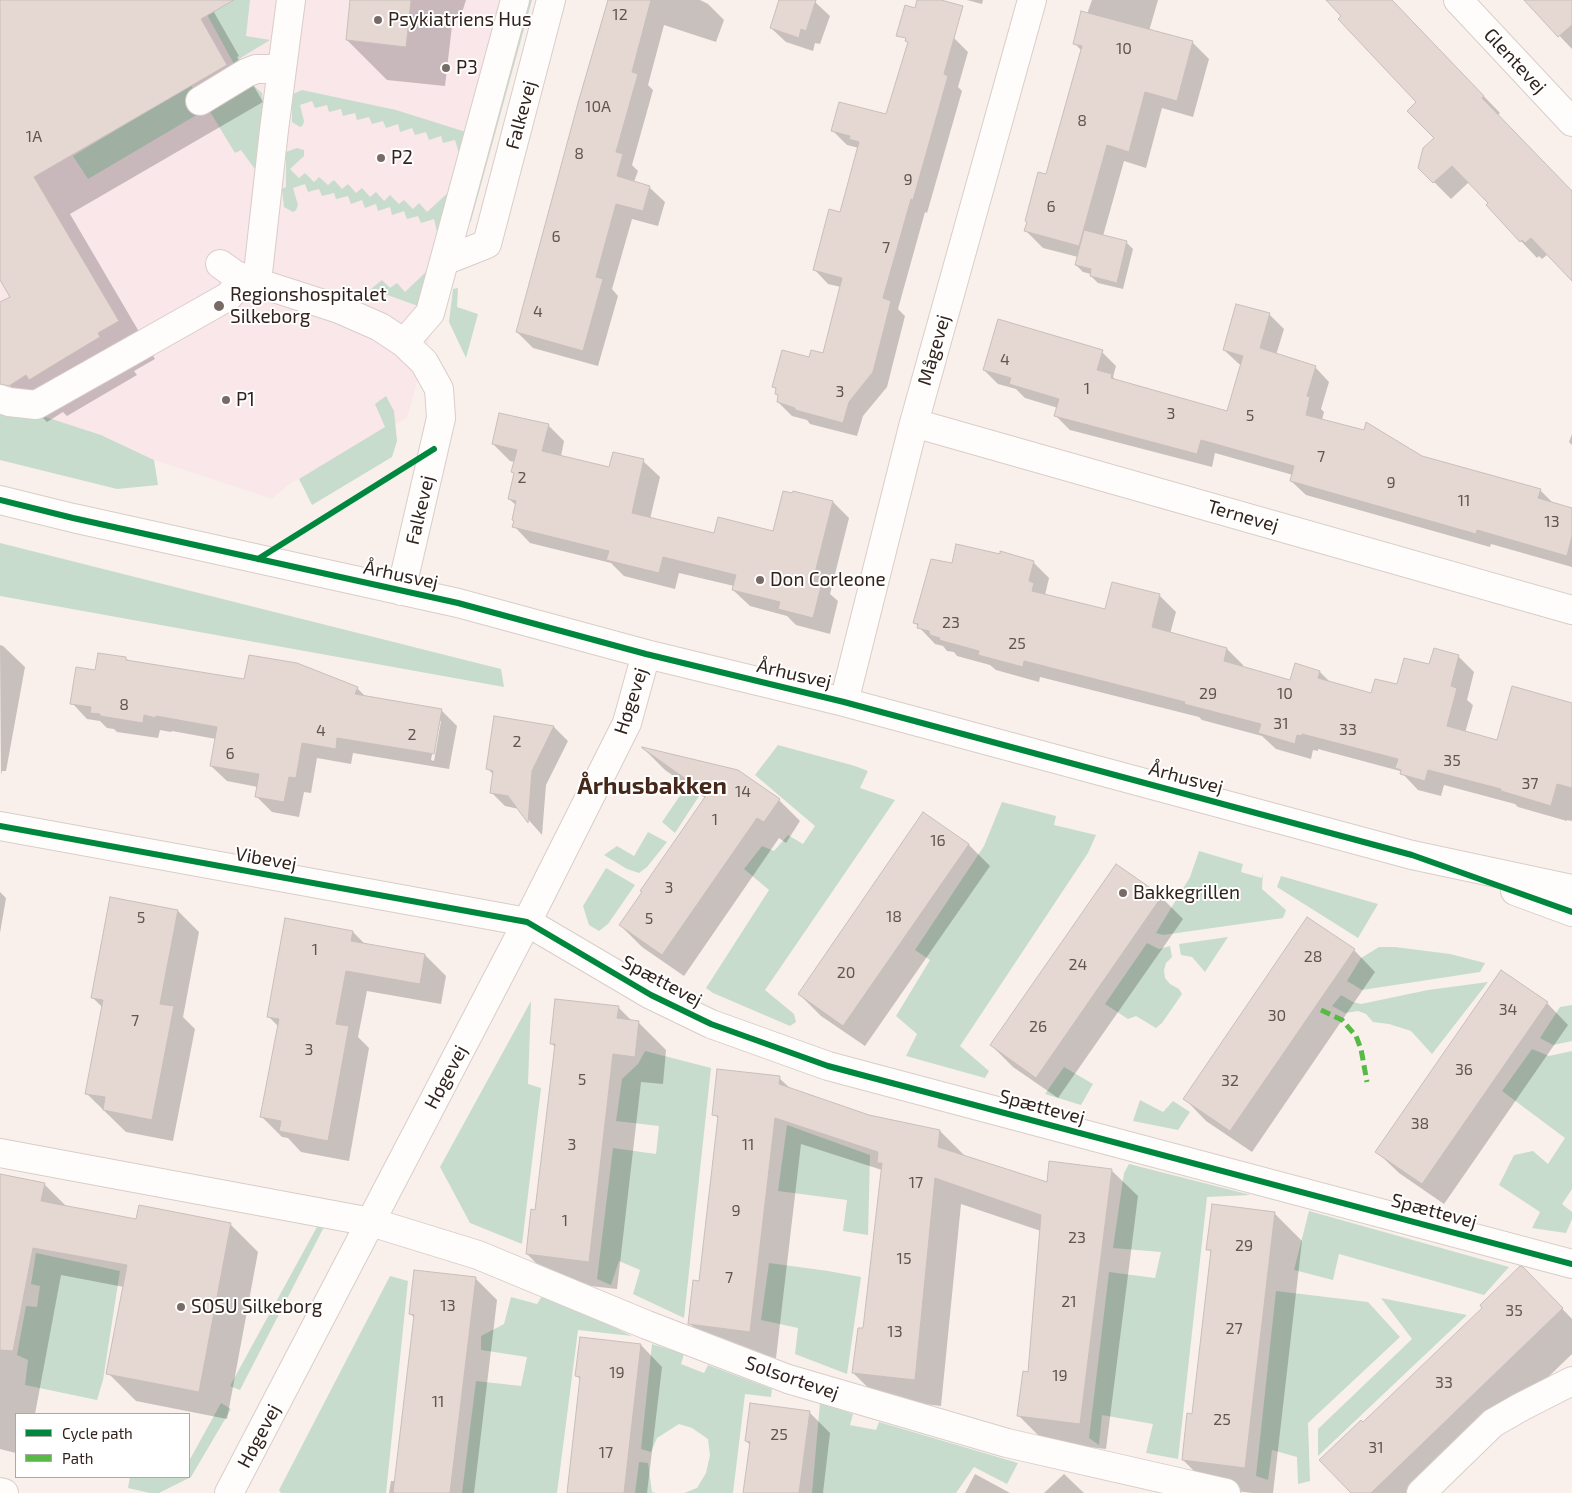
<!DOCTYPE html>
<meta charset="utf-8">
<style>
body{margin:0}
#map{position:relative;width:1572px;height:1493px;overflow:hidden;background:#f9f0ec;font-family:"Exo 2",sans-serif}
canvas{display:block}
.legend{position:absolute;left:15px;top:1413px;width:175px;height:65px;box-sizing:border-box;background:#fff;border:1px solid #ada7a5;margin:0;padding:6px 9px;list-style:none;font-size:15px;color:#32241d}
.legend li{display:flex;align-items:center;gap:10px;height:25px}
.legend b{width:25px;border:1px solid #ada7a5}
</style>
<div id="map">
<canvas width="1572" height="1493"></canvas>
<ul class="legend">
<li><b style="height:6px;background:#00873e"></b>Cycle path</li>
<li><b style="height:6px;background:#58b947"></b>Path</li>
</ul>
</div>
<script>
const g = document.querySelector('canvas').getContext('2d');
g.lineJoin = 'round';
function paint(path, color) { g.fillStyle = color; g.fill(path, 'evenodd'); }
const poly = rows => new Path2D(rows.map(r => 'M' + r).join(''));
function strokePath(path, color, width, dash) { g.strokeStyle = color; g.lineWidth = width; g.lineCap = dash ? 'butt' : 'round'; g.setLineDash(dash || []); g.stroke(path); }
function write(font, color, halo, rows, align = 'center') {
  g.font = font + ' "Exo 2",sans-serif'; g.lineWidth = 4; g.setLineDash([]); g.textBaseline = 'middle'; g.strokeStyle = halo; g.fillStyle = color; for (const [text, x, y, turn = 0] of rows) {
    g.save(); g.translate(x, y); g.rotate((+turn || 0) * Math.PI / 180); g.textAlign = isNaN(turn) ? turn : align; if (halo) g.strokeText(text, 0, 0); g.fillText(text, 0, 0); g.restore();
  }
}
paint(poly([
 [0,0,524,0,407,418,288,485,272,499,154,460,101,435,0,402]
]), '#fae7ea');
paint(poly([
 [199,0,250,0,246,36,270,40,242,57,234,64],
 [524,0,532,0,471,221,467,224],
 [191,85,205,110,88,179,73,156],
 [245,86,254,86,262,93,263,104,257,172,241,150,235,153,209,110],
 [302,90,396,110,466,132,461,160,455,140,443,143,441,136,429,140,426,132,415,135,412,128,400,132,398,124,386,128,383,121,372,124,369,117,357,120,355,113,343,116,341,109,329,112,327,105,315,108,312,101,300,105,304,121,303,125,300,127,292,122,292,99,293,94],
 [297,148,304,150,304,156,290,169,299,178,305,173,314,182,319,177,328,185,334,180,342,189,348,184,356,193,362,188,370,197,376,192,384,201,390,195,399,204,404,200,413,209,419,203,427,212,450,191,438,236,434,219,421,223,418,216,407,219,404,211,392,215,390,207,378,211,376,204,365,208,362,200,351,204,348,196,336,199,334,193,322,196,319,189,308,192,305,184,293,188,298,205,296,210,293,212,284,207,282,189,286,187,286,152],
 [426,272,434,275,418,306,371,289,382,280,390,288,397,283,405,292],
 [458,288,457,307,478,314,466,358,449,322,453,289],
 [386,396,394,411,397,441,392,457,312,505,299,479,385,427,375,404],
 [0,402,101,435,154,460,158,485,117,489,0,460],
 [0,543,501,669,504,687,0,596],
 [778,745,855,766,868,771,860,788,895,800,765,990,794,1014,796,1022,790,1026,713,993,706,988,769,890,744,869,762,846,774,851,788,835,803,844,815,826,755,775],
 [688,784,701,793,675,833,662,822],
 [1002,802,1056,816,1054,825,1096,835,1088,853,960,1046,989,1071,985,1078,906,1056,917,1034,896,1016,930,960,915,950,984,846],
 [648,832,667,842,647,867,639,873,627,869,604,855,617,846,634,856],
 [1199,851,1243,864,1241,872,1262,878,1263,871,1262,889,1286,910,1283,918,1163,935,1156,933,1190,877],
 [606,868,635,885,608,924,599,931,589,925,583,906],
 [1281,876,1378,904,1358,938,1277,887],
 [1228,937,1205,972,1192,957,1181,955,1179,944],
 [1147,943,1159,949,1170,946,1172,957,1166,963,1164,970,1165,978,1170,984,1179,989,1182,994,1162,1023,1156,1028,1136,1016,1128,1019,1105,1004],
 [1379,947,1395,947,1450,954,1485,963,1480,972,1362,990,1347,981,1361,958],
 [1488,982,1432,1054,1411,1031,1389,1024,1373,1022,1366,1014,1358,1011,1345,1013,1332,1006,1341,995,1353,1002,1361,1004,1428,990],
 [531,1001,528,1084,541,1088,522,1244,470,1223,440,1167],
 [1572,1005,1572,1041,1553,1045,1540,1038,1560,1007],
 [1532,1049,1549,1056,1572,1051,1572,1189,1562,1204,1572,1212,1572,1219,1566,1233,1532,1228,1540,1212,1499,1185,1514,1155,1533,1151,1548,1164,1565,1138,1502,1091],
 [645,1051,711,1068,684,1318,633,1294,640,1270,619,1261,611,1285,597,1279,613,1148,656,1154,659,1126,616,1121,622,1079,638,1064],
 [1064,1067,1093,1084,1081,1105,1045,1094],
 [1140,1100,1163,1112,1173,1101,1190,1112,1178,1130,1133,1121],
 [787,1125,870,1155,868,1235,843,1231,847,1200,778,1191],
 [1129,1164,1251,1195,1207,1197,1178,1459,1146,1453,1153,1424,1102,1415,1099,1445,1089,1438,1109,1272,1155,1278,1161,1252,1113,1248,1124,1173],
 [1309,1211,1509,1267,1484,1295,1339,1254,1333,1280,1294,1270],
 [318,1225,324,1227,240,1390,230,1386],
 [36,1253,120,1271,103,1380,97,1400,25,1385,28,1360,17,1355,26,1306,37,1307,40,1286,31,1284],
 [769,1263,828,1271,861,1277,847,1374,795,1354,798,1328,761,1320],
 [390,1276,408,1281,386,1493,281,1493,279,1490],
 [1276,1291,1368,1302,1400,1337,1308,1423,1310,1481,1298,1484,1297,1457,1272,1450,1268,1480,1256,1476],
 [544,1293,632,1336,578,1330,557,1493,462,1493,476,1381,521,1386,527,1357,481,1350,481,1336,504,1324,511,1297,537,1304],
 [1381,1298,1467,1315,1318,1456,1318,1429,1412,1339],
 [652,1344,684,1354,681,1364,704,1373,708,1365,772,1389,771,1397,745,1394,733,1493,684,1493,697,1488,706,1473,710,1455,708,1439,692,1428,679,1424,657,1438,651,1452,641,1449],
 [221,1403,231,1409,191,1477,159,1493,150,1493,128,1488,130,1477,189,1477,189,1461],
 [820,1403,853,1414,850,1425,876,1430,879,1422,1018,1463,1007,1484,974,1467,956,1493,812,1493],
 [639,1462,648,1463,652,1492,656,1493,635,1493]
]), '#c7dccc');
paint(poly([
 [0,0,207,0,239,56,237,57,263,102,70,214,155,359,134,371,137,375,67,416,63,412,47,422,8,384,0,371,0,304,12,297,0,277],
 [351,0,466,0,460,19,453,17,445,86,387,80,347,40],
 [609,0,700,0,708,4,724,20,716,42,664,25,648,85,653,90,632,165,638,171,634,182,649,187,665,202,658,226,632,219,612,289,618,296,598,366,533,348,517,332],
 [787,0,809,0,815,2,830,16,820,44,815,43,813,51,786,42,771,28],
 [967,0,983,0,982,4],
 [1092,0,1158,0,1149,31,1192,42,1209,59,1193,117,1162,108,1146,168,1124,161,1103,236,1126,242,1133,249,1123,289,1098,283,1091,276,1091,274,1083,272,1076,265,1078,257,1043,248,1026,231,1047,176,1082,51,1074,43,1087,14],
 [1327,0,1388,0,1417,27,1500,113,1497,116,1572,192,1572,278,1548,254,1542,259,1539,256,1537,258,1487,205,1490,203,1469,182,1451,199,1419,167,1436,138,1418,102],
 [1528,0,1572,0,1572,49,1553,29],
 [913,28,954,38,968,52,958,87,962,91,927,213,925,212,898,309,905,316,887,387,863,416,857,436,810,424,807,420,792,416,778,402,779,397,776,393,777,390,773,386,810,358,823,355,841,287,828,284,814,269,841,214,859,148,847,145,833,131,887,115],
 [1269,314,1284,329,1276,355,1315,367,1329,382,1321,409,1324,412,1322,420,1422,457,1540,490,1554,504,1572,509,1572,567,1491,544,1490,547,1306,495,1291,481,1293,475,1215,453,1212,467,1070,430,1056,416,1058,408,1025,398,1016,389,998,384,984,370,1102,352,1116,366,1113,377,1118,382,1228,413,1242,365,1239,364,1224,350],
 [548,425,564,441,561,456,610,469,643,461,660,477,650,519,715,534,774,532,833,502,849,518,830,594,838,601,830,634,796,625,787,616,750,606,733,590,734,586,679,573,675,589,624,576,611,563,530,543,514,526,515,522,513,520,517,506,509,499,515,474,515,462,510,461,493,444],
 [1572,434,1572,445,1569,442],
 [1033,562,1049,578,1045,595,1106,611,1112,584,1160,596,1176,612,1170,634,1227,649,1243,665,1242,668,1291,682,1296,665,1320,672,1331,683,1372,694,1398,686,1430,666,1458,656,1474,672,1467,700,1473,705,1465,733,1572,764,1572,821,1567,820,1567,821,1518,807,1515,804,1444,785,1441,796,1418,790,1400,771,1318,749,1318,751,1313,750,1311,759,1276,749,1262,736,1202,720,1199,717,1040,677,1039,682,996,670,990,665,957,656,954,652,947,651,943,646,935,644,915,623,953,565],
 [0,645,3,646,25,667,6,771,2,771,1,775],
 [125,658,129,661,245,680,357,688,367,698,441,710,457,726,449,769,353,753,351,764,317,758,311,793,304,792,299,817,272,812,256,796,258,787,227,781,211,766,216,739,172,731,171,732,160,730,158,738,117,732,114,729,107,728,100,721,87,719,72,703,96,671],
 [438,721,441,721,434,761,431,760],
 [495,718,554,727,568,741,546,785,542,835,519,809,505,806,491,792,494,775,488,769],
 [643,748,779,800,800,821,786,843,779,838,684,976,642,947,620,925,705,798,665,770],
 [924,814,969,845,990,866,865,1046,821,1016,799,994],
 [1116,866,1161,897,1183,919,1058,1098,1013,1067,991,1045],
 [0,892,6,898,0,933],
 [178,911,199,932,183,1017,195,1029,173,1141,126,1132,87,1094,103,1008,92,997],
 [353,932,366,945,425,955,446,976,441,1004,367,991,358,1037,369,1048,349,1161,301,1152,288,1138,282,1137,261,1116,278,1026,269,1017],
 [1354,950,1375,972,1252,1152,1206,1121,1185,1099],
 [1547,1003,1568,1025,1444,1204,1399,1173,1377,1152],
 [618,1007,632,1021,638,1022,666,1050,663,1084,641,1082,617,1289,555,1282,527,1254,536,1211,555,1047,552,1044],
 [779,1078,792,1090,869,1117,940,1131,966,1157,1048,1183,1111,1170,1138,1196,1106,1449,1045,1442,1018,1415,1029,1374,1041,1231,961,1204,941,1406,880,1399,853,1373,864,1330,882,1170,801,1144,776,1358,716,1350,690,1324,700,1282,719,1119,714,1114],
 [0,1176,44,1184,67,1207,137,1220,230,1224,258,1252,227,1419,136,1401,108,1373,124,1287,61,1275,35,1414,16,1414,16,1453,0,1449],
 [1274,1213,1302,1241,1273,1493,1253,1493,1211,1488,1183,1460,1193,1415,1212,1253,1208,1249],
 [475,1278,497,1300,474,1493,389,1493,391,1481,396,1481,415,1318,410,1314],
 [1551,1297,1572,1319,1572,1354,1428,1493,1353,1493,1363,1424],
 [641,1345,662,1367,647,1493,568,1493,581,1380,577,1376],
 [809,1412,830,1433,823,1493,744,1493,750,1445,746,1441],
 [975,1474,1010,1493,965,1493],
 [1064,1474,1084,1493,1044,1493]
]), '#0003');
const building = poly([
 [0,0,234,0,201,19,227,65,34,177,119,321,98,333,100,337,65,358,29,380,26,375,9,386,0,384,0,302,10,297,0,280,0,0],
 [350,0,411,0,406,47,346,40,350,0],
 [608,0,651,0,632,72,638,74,616,152,623,154,617,176,650,186,643,211,616,204,596,277,603,279,583,351,516,332,578,103,608,0],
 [779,0,816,0,806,31,801,29,799,38,770,28,779,0],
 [917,0,941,0,963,6,944,74,948,76,913,200,911,199,883,298,891,301,873,372,849,402,843,423,795,410,795,408,777,402,778,395,775,394,776,388,772,387,782,350,809,357,811,350,823,353,842,278,813,270,829,209,840,212,859,142,849,139,850,136,831,131,839,102,886,114,908,42,905,41,906,38,896,36,905,5,915,8,917,0],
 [1326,0,1392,0,1484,96,1482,98,1572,191,1572,281,1531,238,1525,243,1522,240,1520,242,1486,205,1488,203,1452,166,1433,183,1418,168,1423,148,1434,138,1407,111,1416,102,1338,19,1341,16,1326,0],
 [1524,0,1572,0,1572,25,1558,37,1524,0],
 [1081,11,1193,41,1177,101,1145,92,1129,152,1107,145,1079,246,1024,231,1027,222,1025,221,1038,172,1046,174,1082,46,1073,44,1081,11],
 [1084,230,1127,241,1117,283,1090,276,1091,269,1075,265,1084,230],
 [1236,304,1270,313,1260,348,1316,366,1307,396,1310,397,1306,415,1364,430,1366,422,1422,456,1541,489,1538,498,1572,508,1572,536,1567,556,1477,530,1476,534,1290,481,1294,466,1201,440,1197,454,1054,416,1059,399,1009,384,1011,378,983,370,998,319,1103,350,1097,370,1112,374,1111,378,1227,411,1243,356,1223,350,1236,304],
 [499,413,549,424,542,451,609,467,613,452,644,459,632,513,714,533,718,517,773,531,783,491,792,493,793,491,833,501,813,581,822,583,813,618,778,609,780,602,732,590,736,575,663,557,659,573,606,560,609,551,512,527,514,521,512,520,516,501,508,499,514,473,511,472,517,450,492,444,499,413],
 [956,544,1000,554,1000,551,1034,561,1029,581,1034,583,1032,591,1105,609,1112,582,1160,594,1152,627,1227,648,1224,661,1290,680,1295,663,1320,671,1318,678,1371,693,1375,679,1397,684,1404,658,1429,664,1434,648,1459,655,1451,686,1457,688,1447,726,1497,740,1512,686,1572,703,1572,788,1557,784,1551,806,1501,791,1501,789,1428,770,1425,781,1400,774,1401,770,1395,768,1398,759,1302,734,1302,736,1297,735,1295,744,1258,733,1261,724,1184,704,1185,702,1024,661,1023,667,978,655,979,651,939,640,940,638,930,635,929,631,917,628,918,624,913,623,931,559,952,563,956,544],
 [98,653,126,657,126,660,244,679,249,655,297,663,358,687,355,694,442,709,434,754,337,738,336,749,302,743,296,778,289,777,284,802,255,797,259,774,210,766,217,727,156,716,156,718,144,715,143,723,100,716,100,714,90,713,91,707,70,704,76,667,95,670,98,653],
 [494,716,554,726,532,771,528,823,508,796,490,793,493,771,486,769,494,716],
 [642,747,738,770,780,799,764,822,757,818,662,955,619,925,642,892,640,891,707,794,642,748,642,747],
 [923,812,969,844,843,1026,798,994,923,812],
 [1116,864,1162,896,1036,1078,990,1045,1116,864],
 [110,897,178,910,160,1004,174,1006,152,1120,103,1110,105,1097,85,1094,103,1000,91,998,110,897],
 [1307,917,1355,949,1230,1131,1183,1099,1307,917],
 [285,918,353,931,351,941,425,954,420,984,346,971,336,1024,349,1026,328,1141,279,1131,281,1121,260,1117,279,1019,267,1017,285,918],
 [1501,970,1548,1002,1422,1184,1375,1152,1501,970],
 [555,999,619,1006,617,1018,639,1021,635,1057,613,1054,589,1262,526,1254,531,1209,535,1210,555,1044,550,1044,555,999],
 [717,1069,780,1076,779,1084,869,1115,940,1130,938,1147,1047,1182,1049,1161,1112,1169,1080,1424,1017,1416,1023,1371,1028,1372,1041,1215,935,1178,915,1380,852,1373,858,1328,863,1328,882,1163,877,1163,878,1152,775,1118,750,1332,688,1324,693,1280,699,1281,718,1116,712,1115,717,1069],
 [0,1174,45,1183,41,1201,136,1219,139,1205,231,1223,199,1392,106,1374,127,1265,33,1248,13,1351,0,1350,0,1174],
 [1212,1204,1275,1212,1245,1468,1182,1460,1187,1413,1192,1414,1211,1250,1206,1250,1212,1204],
 [1520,1266,1523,1267,1563,1308,1371,1493,1351,1493,1319,1460,1361,1420,1363,1422,1482,1308,1480,1305,1520,1266],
 [414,1270,476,1277,450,1493,393,1493,414,1315,409,1314,414,1270],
 [580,1337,641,1344,624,1493,567,1493,580,1377,575,1376,580,1337],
 [750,1403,810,1411,799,1493,743,1493,750,1442,745,1441,750,1403]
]);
paint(building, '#e5d8d3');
strokePath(building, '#c9beb9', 1);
const minor = poly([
 [1458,0,1572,122],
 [200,101,246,73,256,69,282,69],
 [444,261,487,244,551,0],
 [220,264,234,274,243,278,339,309,380,327,404,343,424,362,439,389,441,418,401,591],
 [257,282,274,130,291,0],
 [404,343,430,313,515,0],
 [0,399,9,402,36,405,229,296,243,278],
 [914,423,1572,610],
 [0,500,73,518,458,603,646,654,844,702,1412,855,1572,889],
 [844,702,914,423,1032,0],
 [0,826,527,922,651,995,711,1024,828,1066,1572,1264],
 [1515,891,1572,912],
 [0,1153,371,1222,478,1255,647,1325,788,1379,1007,1443,1226,1493],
 [0,1492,4,1493],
 [229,1493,527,922,627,723,646,654],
 [1421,1493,1493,1423,1521,1407,1572,1381]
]);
strokePath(minor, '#d9cdc8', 30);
strokePath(minor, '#fefdfc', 28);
strokePath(poly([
 [1321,1010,1342,1020,1356,1036,1361,1049,1367,1082]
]), '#58b947', 5, [10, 5]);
strokePath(poly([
 [0,500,73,518,458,603,646,654,844,702,1412,855,1572,912],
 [258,559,434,449],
 [0,826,527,922,651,995,711,1024,828,1066,1572,1264]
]), '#00873e', 6);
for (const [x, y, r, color] of [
 [378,20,5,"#786b65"],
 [446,68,5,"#786b65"],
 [381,158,5,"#786b65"],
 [219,306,6,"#786b65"],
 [226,400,5,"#786b65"],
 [760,580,5,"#786b65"],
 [1123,893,5,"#786b65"],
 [181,1307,5,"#786b65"]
]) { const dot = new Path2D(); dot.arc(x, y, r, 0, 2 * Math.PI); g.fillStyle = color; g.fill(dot); strokePath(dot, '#fff', 2); }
write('16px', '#62544e', null, [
 ["12",620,15],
 ["10",1124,49],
 ["10A",598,107],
 ["8",1082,121],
 ["1A",34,137],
 ["8",579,154],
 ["9",908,180],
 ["6",1051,207],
 ["6",556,237],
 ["7",886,248],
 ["4",538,312],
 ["4",1005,360],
 ["1",1087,389],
 ["3",840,392],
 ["3",1171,414],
 ["5",1250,416],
 ["7",1321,457],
 ["2",522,478],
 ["9",1391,483],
 ["11",1464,501],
 ["13",1552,522],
 ["23",951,623],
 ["25",1017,644],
 ["29",1208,694],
 ["10",1285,694],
 ["8",124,705],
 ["31",1281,724],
 ["33",1348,730],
 ["4",321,731],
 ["2",412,735],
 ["2",517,742],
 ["6",230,754],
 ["35",1452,761],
 ["37",1530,784],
 ["14",743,792],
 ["1",715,820],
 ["16",938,841],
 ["3",669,888],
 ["18",894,917],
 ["5",141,918],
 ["5",649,919],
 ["1",315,950],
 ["28",1313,957],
 ["24",1078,965],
 ["20",846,973],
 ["34",1508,1010],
 ["30",1277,1016],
 ["7",135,1021],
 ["26",1038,1027],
 ["3",309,1050],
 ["36",1464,1070],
 ["5",582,1080],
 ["32",1230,1081],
 ["38",1420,1124],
 ["3",572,1145],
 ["11",748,1145],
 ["17",916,1183],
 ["9",736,1211],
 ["1",565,1221],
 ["23",1077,1238],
 ["29",1244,1246],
 ["15",904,1259],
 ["7",729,1278],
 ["21",1069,1302],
 ["13",448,1306],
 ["35",1514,1311],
 ["27",1234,1329],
 ["13",895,1332],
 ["19",617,1373],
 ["19",1060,1376],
 ["33",1444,1383],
 ["11",438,1402],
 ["25",1222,1420],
 ["25",779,1435],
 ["31",1376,1448],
 ["17",606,1453]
]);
write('19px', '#32241d', '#fff', [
 ["Psykiatriens Hus",388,20],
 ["P3",456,68],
 ["P2",391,158],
 ["Regionshospitalet",230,295],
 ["Silkeborg",230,317],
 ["P1",236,400],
 ["Don Corleone",770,580],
 ["Bakkegrillen",1133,893],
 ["SOSU Silkeborg",191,1307]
], 'left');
write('19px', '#32241d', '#fff', [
 ["Glentevej",1515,61,47],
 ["Falkevej",521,115,-75],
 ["Mågevej",934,350,-74],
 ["Falkevej",420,510,-77],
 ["Ternevej",1243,516,16],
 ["Århusvej",401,575,12],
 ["Århusvej",794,674,13],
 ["Høgevej",631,701,-72],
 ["Århusvej",1186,778,15],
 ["Vibevej",266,859,10],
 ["Spættevej",662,981,28],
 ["Høgevej",446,1077,-62],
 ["Spættevej",1042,1107,15],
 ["Spættevej",1434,1211,15],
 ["Solsortevej",792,1378,19],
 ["Høgevej",259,1436,-62]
]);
write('bold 24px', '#452819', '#fff', [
 ["Århusbakken",652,786]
]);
</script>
